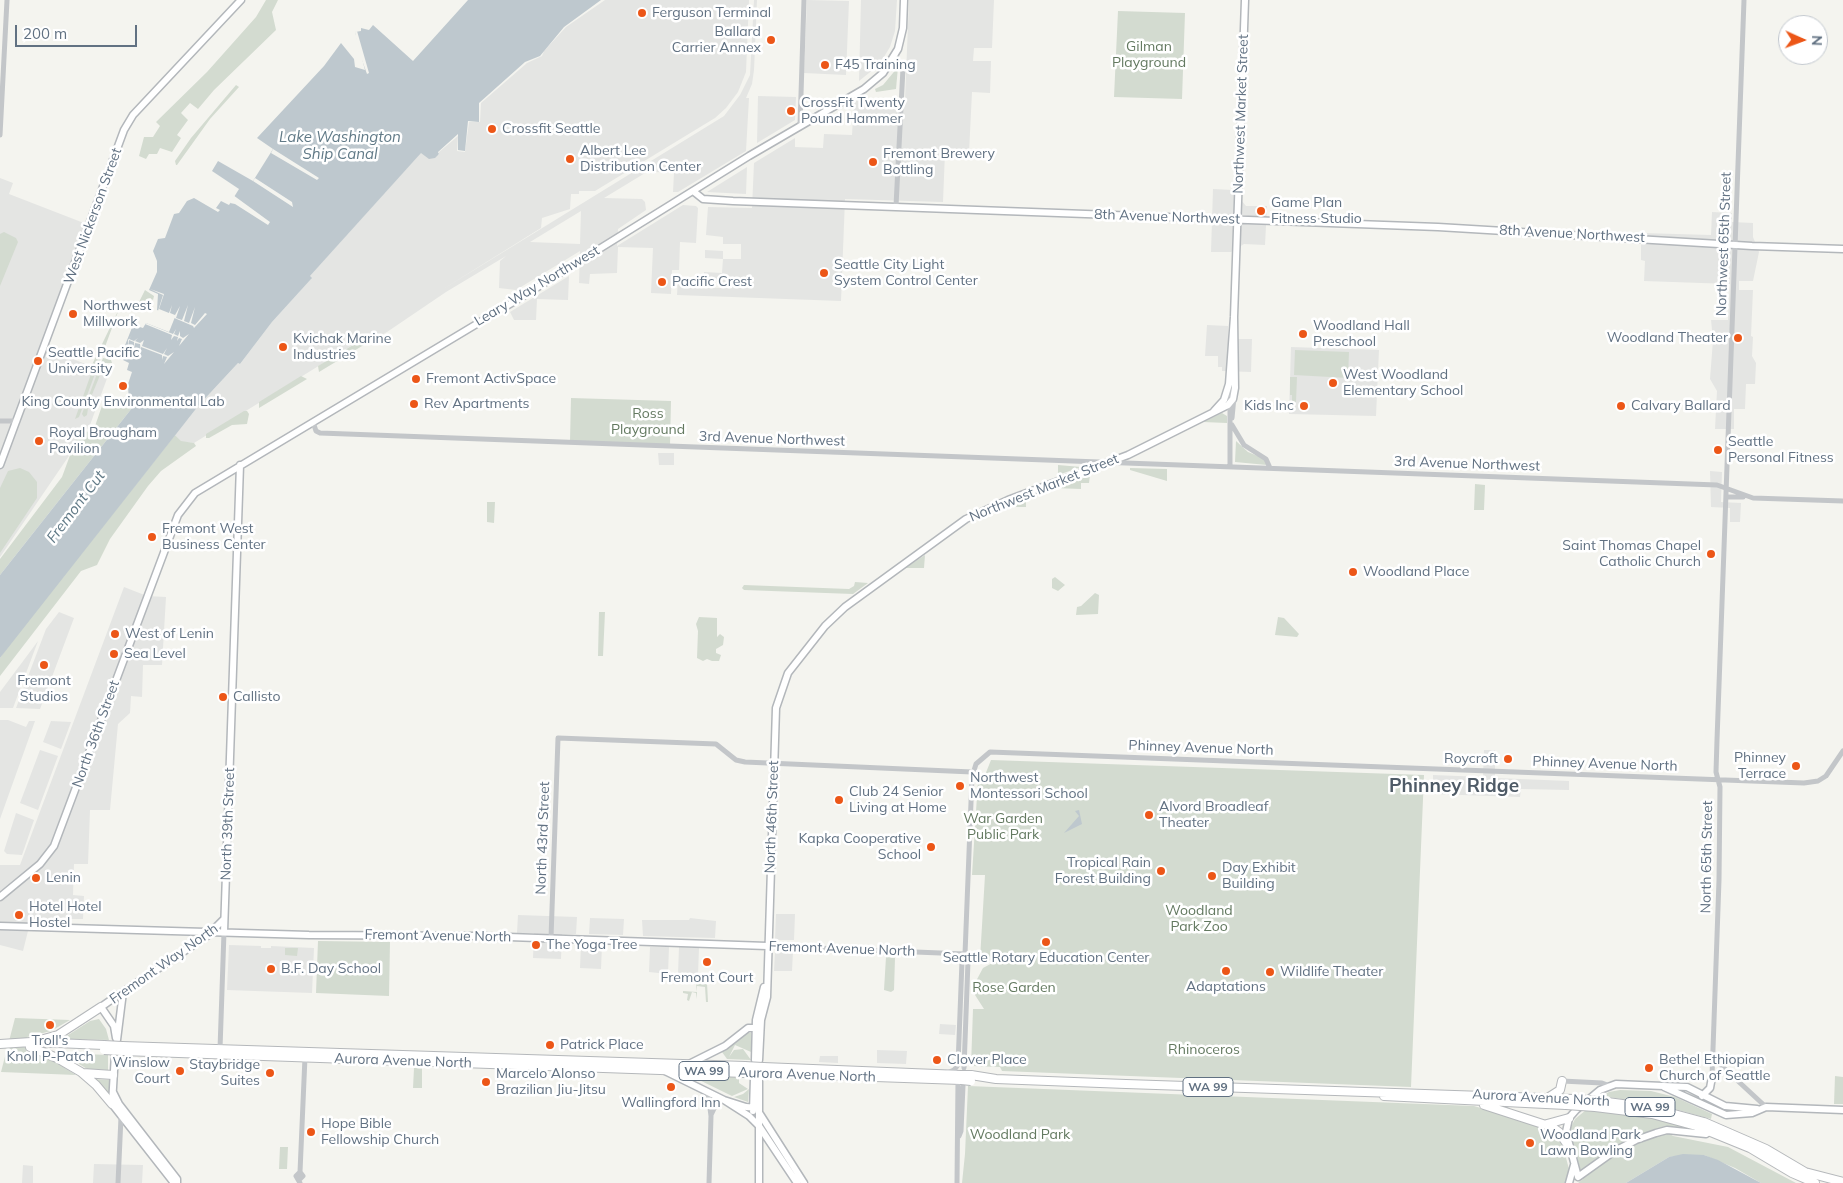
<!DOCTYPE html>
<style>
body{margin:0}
#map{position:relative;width:1843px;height:1183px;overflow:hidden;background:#f4f4ef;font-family:Mulish,sans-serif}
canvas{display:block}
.north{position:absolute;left:1778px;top:15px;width:50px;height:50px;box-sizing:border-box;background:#fff;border:1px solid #c0c6cd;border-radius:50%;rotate:92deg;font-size:14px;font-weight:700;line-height:20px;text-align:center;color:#617182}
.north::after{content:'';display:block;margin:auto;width:18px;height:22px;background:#ec5617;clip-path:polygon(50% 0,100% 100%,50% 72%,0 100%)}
.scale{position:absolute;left:15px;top:25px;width:122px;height:22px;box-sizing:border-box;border:2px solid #617182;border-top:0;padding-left:6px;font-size:15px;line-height:18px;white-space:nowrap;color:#617182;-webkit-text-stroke:4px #fff;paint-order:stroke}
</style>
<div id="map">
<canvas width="1843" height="1183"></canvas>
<div class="north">N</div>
<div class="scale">200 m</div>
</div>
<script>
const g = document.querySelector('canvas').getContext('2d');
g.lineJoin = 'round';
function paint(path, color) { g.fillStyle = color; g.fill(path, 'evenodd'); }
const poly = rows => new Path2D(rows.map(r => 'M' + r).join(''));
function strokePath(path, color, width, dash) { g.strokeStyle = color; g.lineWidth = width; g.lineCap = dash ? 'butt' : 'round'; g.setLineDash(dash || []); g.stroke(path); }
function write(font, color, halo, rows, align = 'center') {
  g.font = font + ' Mulish,sans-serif'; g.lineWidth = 5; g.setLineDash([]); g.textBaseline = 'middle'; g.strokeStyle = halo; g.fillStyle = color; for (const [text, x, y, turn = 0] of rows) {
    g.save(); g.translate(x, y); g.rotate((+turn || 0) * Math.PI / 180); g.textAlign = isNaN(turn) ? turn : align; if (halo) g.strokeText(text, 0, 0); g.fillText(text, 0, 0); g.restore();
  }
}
paint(poly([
 [605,0,749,0,746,72,738,92,726,108,715,118,595,191,579,191,579,194,571,194,570,209,542,218,541,228,440,291,724,116,740,95,750,75,754,0,757,0,754,70,752,84,746,98,749,98,746,151,678,192,673,192,674,173,656,172,655,167,604,198,642,199,645,202,646,210,618,229,617,246,683,205,696,206,698,208,696,243,680,242,679,270,672,270,671,294,651,293,653,248,618,247,617,273,590,274,589,284,579,283,580,251,516,290,499,288,500,261,506,256,446,292,387,332,360,347,359,341,194,443,181,442,175,435,199,405,238,363,240,364,272,322,311,279,309,277,421,152,439,155,439,152,458,136,457,151,465,152,469,122,480,122,481,103,527,63,542,56,544,51,566,27],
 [581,211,580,244,530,242],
 [807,0,849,1,846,75,804,73],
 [861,0,897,0,895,31,890,47,879,65,859,81],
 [909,0,994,0,992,48,974,48,973,61,991,61,990,93,972,92,969,153,945,152,943,202,845,199,841,301,677,295,678,279,695,279,695,287,721,288,721,282,704,281,704,272,722,273,723,259,705,258,705,250,723,251,723,259,741,259,741,244,723,244,723,237,706,235,708,207,752,208,754,163,795,138,795,147,823,148,824,134,852,135,854,102,859,99,905,100],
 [758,96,796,97,795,120,757,143],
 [747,167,746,194,707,192],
 [0,178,13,183,9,194,89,225,44,348,109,373,90,425,0,557],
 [1213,189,1233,190,1246,206,1267,206,1265,245,1244,244,1231,252,1211,252],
 [1712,212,1732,213,1732,222,1753,223,1753,237,1759,252,1753,281,1739,281,1739,290,1753,290,1751,336,1753,337,1752,356,1756,363,1755,384,1746,384,1745,409,1734,409,1734,429,1715,429,1717,391,1710,379,1713,340,1711,320,1728,320,1730,284,1644,281,1645,261,1641,260,1641,233,1711,235],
 [569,276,568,300,537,299,536,320,514,320,510,312],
 [1207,325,1228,326,1228,339,1252,339,1251,372,1222,371,1222,367,1218,367,1218,356,1205,356],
 [1291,347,1379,350,1376,416,1289,414],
 [658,453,674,453,674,465,659,465],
 [1710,471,1722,472,1721,502,1741,503,1740,522,1730,522,1730,508,1711,507],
 [124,587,147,596,166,597,162,665,143,665,142,697,131,696,130,713,118,724,110,810,90,810,88,864,74,864,73,895,84,896,83,919,31,919,23,951,0,945,0,865,20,865],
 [59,612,74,618,40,709,16,708,46,629],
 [38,641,13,708,0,708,0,692],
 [0,720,8,720,26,727,29,721,35,721,0,819],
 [51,721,71,722,61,749,43,742],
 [40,750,58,756,38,810,20,803],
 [1484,750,1495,750,1495,778,1569,781,1569,790,1521,789,1520,797,1433,794,1433,775,1483,777],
 [16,813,34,820,22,855,7,854,4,851],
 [776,914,795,914,794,940,775,940],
 [518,915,577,917,576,934,562,934,561,959,533,958,534,933,517,933],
 [590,918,624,919,623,935,589,934],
 [690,918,716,921,715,938,643,936,642,920,689,920],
 [581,944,602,945,601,969,580,968],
 [229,945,261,946,261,948,271,948,271,946,314,948,312,993,227,990],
 [650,947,669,947,668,974,649,972],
 [679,947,699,948,698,975,678,974],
 [775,951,793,951,792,971,774,971],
 [940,1024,956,1025,955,1035,939,1034],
 [877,1050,907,1051,906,1064,877,1063],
 [820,1056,838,1056,838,1063,819,1062],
 [94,1164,143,1165,142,1183,93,1183],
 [23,1165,33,1166,33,1183,22,1183]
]), '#e4e5e3');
paint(poly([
 [266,0,278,0,272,12,276,30,214,90,198,109,190,103,181,113,188,120,177,135,181,138,172,152,160,148,157,154,149,154,146,159,139,156,144,137,153,137,160,126,156,122,207,72,256,17],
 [1118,11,1185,13,1182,99,1114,97],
 [898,67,896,89,876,92,875,89,883,85],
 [236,85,239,87,210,119,177,165,176,165,175,161,191,138],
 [4,232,16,238,18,242,0,286,0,234],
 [145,290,154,296,153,300,150,298,149,306,139,302],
 [119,309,79,417,75,419,91,374,89,371],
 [368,336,367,343,319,372,318,366],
 [1295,350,1349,352,1348,378,1294,375],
 [103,358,111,360,112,363,105,363,89,402,87,415,84,417,82,414],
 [301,376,307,379,259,408,259,402],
 [1290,377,1297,377,1296,402,1292,401,1292,395,1290,395],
 [105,397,132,408,0,575,0,559,62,477,79,431,93,432],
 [571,398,671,401,670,445,570,441],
 [244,411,247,411,249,414,247,424,232,425,209,438,206,438,206,434],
 [1222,413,1227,416,1227,423,1203,422],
 [175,435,181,441,194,443,196,446,161,471,148,486,110,539,97,565,81,571,0,676,0,658,8,646],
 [1236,441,1248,452,1265,459,1267,465,1235,462],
 [1058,465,1081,467,1058,475],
 [20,468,29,472,37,482,37,498,0,553,0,488,8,471],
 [1130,468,1167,469,1167,481,1130,470],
 [1090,475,1089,483,1081,483,1081,489,1054,488],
 [1475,484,1485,485,1484,510,1474,510],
 [1026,498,1026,507,1001,507],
 [487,502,495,502,494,523,487,522],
 [925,555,924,568,905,568],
 [1055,577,1065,585,1058,591,1052,588,1052,579],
 [855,582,868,583,853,594,744,590,742,588,744,585,849,589,854,586],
 [1095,593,1099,595,1098,614,1076,615,1077,607,1081,606],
 [599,612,605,612,603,656,598,656],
 [699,617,717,618,717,637,720,634,724,637,723,645,716,649,716,653,721,655,719,661,712,661,707,659,703,661,697,658,698,631,696,624],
 [1278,617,1284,618,1299,634,1297,637,1275,635],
 [991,760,1424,775,1411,1087,1002,1071,1000,1067,971,1066,973,1009,984,1009,975,995,975,983,983,968,996,961,980,959,985,875,972,875,978,780,983,780],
 [318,941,390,942,389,996,316,993],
 [285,948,298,948,297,956,285,955],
 [886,957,895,958,894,990,891,992,884,990],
 [697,978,705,978,707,982,714,983,707,983,708,1002,706,1002,705,987,697,986,697,999,696,993,692,992,689,1001,687,1000,688,994,683,993,683,991,697,992,696,984,692,982,697,983],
 [15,1018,70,1020,51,1031,27,1037,26,1052,54,1061,76,1075,1,1072],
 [99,1019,106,1029,109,1040,62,1039,90,1021],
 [746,1033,751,1033,751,1052,735,1045,729,1057,734,1050,743,1049,751,1060,727,1059,722,1052],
 [62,1053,108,1055,108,1070,87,1069],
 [414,1068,422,1068,422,1088,413,1088],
 [689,1075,739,1077,739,1083,748,1089,732,1096],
 [1835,1076,1843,1077,1843,1104,1834,1104],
 [95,1079,110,1080,109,1094,102,1087],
 [968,1086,1474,1106,1551,1129,1562,1143,1569,1169,1565,1183,962,1183,965,1154],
 [749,1089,748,1102,734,1097,743,1094],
 [1620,1090,1651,1091,1675,1097,1712,1114,1711,1119,1660,1105,1602,1096,1609,1092],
 [1586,1110,1645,1116,1694,1128,1693,1130,1670,1126,1661,1128,1673,1136,1728,1147,1796,1183,1761,1183,1735,1168,1704,1155,1669,1157,1626,1183,1578,1183,1583,1179,1572,1140,1571,1127,1575,1119],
 [280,1147,288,1147,287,1169,279,1169]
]), '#d3dbd0');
paint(poly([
 [468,0,601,0,564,27,540,56,525,62,479,103,479,122,468,121,465,151,458,150,458,134,438,152,439,154,435,158,429,159,421,153,310,276,312,278,272,322,240,364,238,363,199,405,0,658,0,575,132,408,129,405,128,384,132,372,127,370,129,363,123,360,125,354,122,353,133,325,143,328,146,323,169,332,175,317,157,310,158,294,149,290,157,272,157,261,153,251,158,239,165,238,174,214,179,213,187,201,194,198,218,212,220,210,216,208,221,201,229,205,239,189,212,171,218,161,253,181,273,149,257,138,324,66,341,43,354,59,355,67,365,70,355,32,361,31,361,28,369,30,373,25,413,61],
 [1079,810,1082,824,1064,833,1079,816,1075,811],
 [1683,1154,1704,1155,1718,1160,1761,1183,1626,1183,1669,1157]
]), '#bec8ce');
paint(poly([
 [357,31,369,73,367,74,358,49,355,32],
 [273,149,319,178,317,180,271,153],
 [255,178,292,202,293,207,253,181],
 [233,195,270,222,268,225,235,204,230,203],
 [150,289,164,294,159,309,169,313,172,305,170,313,175,315,180,306,176,318,182,320,188,305,184,321,189,323,195,307,191,323,195,325,205,313,207,314,194,328,193,326,158,311,163,295],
 [146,323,173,334,176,329,174,334,178,336,180,331,180,336,183,338,189,334,179,346,182,339,179,338,177,341,178,337,174,336,171,340,172,335,145,324],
 [132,335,129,339,134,341,138,338,135,341,140,343,144,340,142,346,163,354,167,348,164,354,168,356,174,352,164,364,167,357,163,356,162,360,162,355,141,347,141,354,140,344,135,343,134,349,134,342,129,340,129,347,128,340]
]), '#f4f4ef');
const major = poly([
 [693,191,703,199,733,201,1438,227,1752,246,1843,249],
 [1214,411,1224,400,1229,384,1234,317,1245,0],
 [0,465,124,130,133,115,241,0],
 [0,897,40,864,54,846,178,515,195,493,525,295,749,156,864,89,883,73,898,49,903,28,904,0],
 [0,926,309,935,480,936,767,946],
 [224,932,240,465],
 [116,1038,114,1026,101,1007,118,995,121,995],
 [117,1040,123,992,207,936,224,919],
 [115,1054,112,1104,174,1183],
 [755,1060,756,1020,764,987],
 [759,1060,761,1020,767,997,776,708,788,673,825,626,845,607,966,519,1008,500,1128,455,1228,405,1233,399,1235,388,1234,317],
 [689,1064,725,1046,748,1028,756,1028],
 [665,1071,724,1100,746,1107,758,1108],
 [759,1078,759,1183],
 [1664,1087,1726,1115,1752,1113,1766,1107,1843,1110],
 [113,1092,119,1104,177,1179,177,1183],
 [1702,1096,1710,1088,1712,1077],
 [724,1100,749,1116,759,1126,797,1183],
 [753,1111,754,1078],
 [760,1114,804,1183],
 [1710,1131,1706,1134,1667,1130,1656,1133,1636,1140,1613,1152,1578,1177,1566,1132,1569,1118,1576,1110,1600,1090,1616,1084,1687,1087,1725,1106,1757,1109],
 [1569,1183,1574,1165]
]);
const highway = poly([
 [40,1040,58,1035,101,1007],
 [0,1044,31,1042,104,1045],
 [122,1046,745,1066],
 [30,1047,57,1058,81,1072,96,1085,112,1104],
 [122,1051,745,1073],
 [763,1067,961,1075],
 [83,1073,113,1075],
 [762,1073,961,1080],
 [971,1075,996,1079,1126,1084,1574,1099],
 [1384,1096,1566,1105],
 [1549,1097,1560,1090,1562,1081],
 [1600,1101,1652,1108,1704,1122,1766,1149,1805,1172,1843,1182],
 [1484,1105,1552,1127,1559,1132,1569,1147],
 [1595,1107,1652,1114,1696,1126,1750,1148,1792,1173,1815,1183],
 [1547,1124,1569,1118]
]);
strokePath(major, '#b3b7bb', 9);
strokePath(highway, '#b5b8bb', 10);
strokePath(poly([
 [895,55,903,68,896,206],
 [800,126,804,0],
 [0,135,7,0],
 [1232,418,1234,397],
 [0,421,17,421],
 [313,422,316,431,320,433,1717,485,1753,498,1843,501],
 [1232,425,1244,445,1266,459,1270,468],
 [1230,466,1230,382],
 [1726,497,1743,497],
 [551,938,558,738,716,744,736,760,745,762,972,772],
 [767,946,965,954],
 [220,1049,224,932],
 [1712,1057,1766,1107],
 [964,1068,968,961,965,954],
 [947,1073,954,1070,958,1065,962,961,965,954,972,777,976,764,990,752,1804,783,1818,781,1826,776,1843,751],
 [1712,1077,1719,880,1720,787,1716,772,1717,740,1744,0],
 [1562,1081,1602,1083,1610,1086],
 [708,1093,711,1116,709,1183],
 [711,1115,719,1098],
 [959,1136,961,1131,963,1086],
 [300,1172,305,1057],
 [118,1183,121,1117],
 [300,1183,296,1176,300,1172,303,1176,300,1179],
 [957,1183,958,1080]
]), '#c3c6c9', 5);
strokePath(major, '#fff', 6);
strokePath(highway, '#fff', 8);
const highwayBridge = poly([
 [104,1045,122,1046],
 [104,1050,122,1051],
 [745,1066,763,1067],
 [745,1073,762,1073],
 [961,1075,971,1075],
 [961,1080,971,1081],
 [1574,1099,1600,1101],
 [1566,1105,1595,1107]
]);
strokePath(highwayBridge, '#b5b8bb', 10, []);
strokePath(highwayBridge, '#fff', 8);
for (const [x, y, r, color] of [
 [642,13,5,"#ec5617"],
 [771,40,5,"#ec5617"],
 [825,65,5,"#ec5617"],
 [791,111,5,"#ec5617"],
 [492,129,5,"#ec5617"],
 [570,159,5,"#ec5617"],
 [873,162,5,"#ec5617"],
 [1261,211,5,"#ec5617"],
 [824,273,5,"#ec5617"],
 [662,282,5,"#ec5617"],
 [73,314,5,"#ec5617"],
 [1303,334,5,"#ec5617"],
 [1738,338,5,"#ec5617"],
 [283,347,5,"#ec5617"],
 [38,361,5,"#ec5617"],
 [416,379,5,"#ec5617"],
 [1333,383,5,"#ec5617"],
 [123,386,5,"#ec5617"],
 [414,404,5,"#ec5617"],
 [1304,406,5,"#ec5617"],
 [1621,406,5,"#ec5617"],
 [39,441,5,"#ec5617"],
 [1718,450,5,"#ec5617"],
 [152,537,5,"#ec5617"],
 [1711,554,5,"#ec5617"],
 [1353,572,5,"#ec5617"],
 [115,634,5,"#ec5617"],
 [114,654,5,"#ec5617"],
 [44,665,5,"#ec5617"],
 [223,697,5,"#ec5617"],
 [1508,759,5,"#ec5617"],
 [1796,766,5,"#ec5617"],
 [960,786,5,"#ec5617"],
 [839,800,5,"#ec5617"],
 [1149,815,5,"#ec5617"],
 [931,847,5,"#ec5617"],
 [1161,871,5,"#ec5617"],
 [1212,876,5,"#ec5617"],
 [36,878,5,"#ec5617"],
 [19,915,5,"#ec5617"],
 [1046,942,5,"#ec5617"],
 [536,945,5,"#ec5617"],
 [707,962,5,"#ec5617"],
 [271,969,5,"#ec5617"],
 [1226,971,5,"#ec5617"],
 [1270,972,5,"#ec5617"],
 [50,1025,5,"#ec5617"],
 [550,1045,5,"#ec5617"],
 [937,1060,5,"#ec5617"],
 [1649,1068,5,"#ec5617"],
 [180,1071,5,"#ec5617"],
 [270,1073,5,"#ec5617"],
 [486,1082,5,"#ec5617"],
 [671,1087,5,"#ec5617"],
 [311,1132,5,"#ec5617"],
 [1530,1143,5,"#ec5617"]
]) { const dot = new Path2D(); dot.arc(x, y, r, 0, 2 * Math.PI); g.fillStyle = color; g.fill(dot); strokePath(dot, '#fff', 2); }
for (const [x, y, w] of [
 [704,1071,50],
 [1208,1087,50],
 [1650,1107,50]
]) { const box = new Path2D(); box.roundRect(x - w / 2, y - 9.5, w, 19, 4); g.fillStyle = '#fff'; g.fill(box); strokePath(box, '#617182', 1); }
write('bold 12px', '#617182', null, [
 ["WA 99",704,1071],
 ["WA 99",1208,1087],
 ["WA 99",1650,1107]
]);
write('14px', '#617182', '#fff', [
 ["Ferguson Terminal",652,13],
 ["Ballard",761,32,"right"],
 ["Carrier Annex",761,48,"right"],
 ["F45 Training",835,65],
 ["CrossFit Twenty",801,103],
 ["Pound Hammer",801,119],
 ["Crossfit Seattle",502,129],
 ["Albert Lee",580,151],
 ["Distribution Center",580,167],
 ["Fremont Brewery",883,154],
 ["Bottling",883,170],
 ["Game Plan",1271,203],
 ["Fitness Studio",1271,219],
 ["Seattle City Light",834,265],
 ["System Control Center",834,281],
 ["Pacific Crest",672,282],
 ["Northwest",83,306],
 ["Millwork",83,322],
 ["Woodland Hall",1313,326],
 ["Preschool",1313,342],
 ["Woodland Theater",1728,338,"right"],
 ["Kvichak Marine",293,339],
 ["Industries",293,355],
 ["Seattle Pacific",48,353],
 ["University",48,369],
 ["West Woodland",1343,375],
 ["Elementary School",1343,391],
 ["Fremont ActivSpace",426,379],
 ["King County Environmental Lab",123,402,"center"],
 ["Rev Apartments",424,404],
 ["Kids Inc",1294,406,"right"],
 ["Calvary Ballard",1631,406],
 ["Royal Brougham",49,433],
 ["Pavilion",49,449],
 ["Seattle",1728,442],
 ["Personal Fitness",1728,458],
 ["Fremont West",162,529],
 ["Business Center",162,545],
 ["Saint Thomas Chapel",1701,546,"right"],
 ["Catholic Church",1701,562,"right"],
 ["Woodland Place",1363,572],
 ["West of Lenin",125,634],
 ["Sea Level",124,654],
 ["Fremont",44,681,"center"],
 ["Studios",44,697,"center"],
 ["Callisto",233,697],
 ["Phinney",1786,758,"right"],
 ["Terrace",1786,774,"right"],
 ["Roycroft",1498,759,"right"],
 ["Northwest",970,778],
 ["Montessori School",970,794],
 ["Club 24 Senior",849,792],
 ["Living at Home",849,808],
 ["Alvord Broadleaf",1159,807],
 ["Theater",1159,823],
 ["Kapka Cooperative",921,839,"right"],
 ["School",921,855,"right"],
 ["Tropical Rain",1151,863,"right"],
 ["Forest Building",1151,879,"right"],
 ["Day Exhibit",1222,868],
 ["Building",1222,884],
 ["Lenin",46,878],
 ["Hotel Hotel",29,907],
 ["Hostel",29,923],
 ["The Yoga Tree",546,945],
 ["Seattle Rotary Education Center",1046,958,"center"],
 ["B.F. Day School",281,969],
 ["Wildlife Theater",1280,972],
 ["Fremont Court",707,978,"center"],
 ["Adaptations",1226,987,"center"],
 ["Troll's",50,1041,"center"],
 ["Knoll P-Patch",50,1057,"center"],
 ["Patrick Place",560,1045],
 ["Clover Place",947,1060],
 ["Bethel Ethiopian",1659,1060],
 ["Church of Seattle",1659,1076],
 ["Winslow",170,1063,"right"],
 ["Court",170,1079,"right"],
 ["Staybridge",260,1065,"right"],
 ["Suites",260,1081,"right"],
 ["Marcelo Alonso",496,1074],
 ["Brazilian Jiu-Jitsu",496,1090],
 ["Wallingford Inn",671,1103,"center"],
 ["Hope Bible",321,1124],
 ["Fellowship Church",321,1140],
 ["Woodland Park",1540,1135],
 ["Lawn Bowling",1540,1151]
], 'left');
write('14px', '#637960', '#fff', [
 ["Gilman",1149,47],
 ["Playground",1149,63],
 ["Ross",648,414],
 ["Playground",648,430],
 ["War Garden",1003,819],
 ["Public Park",1003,835],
 ["Woodland",1199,911],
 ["Park Zoo",1199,927],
 ["Rose Garden",1014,988],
 ["Rhinoceros",1204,1050],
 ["Woodland Park",1020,1135]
]);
write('14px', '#617182', '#fff', [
 ["Northwest Market Street",1241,114,-88],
 ["West Nickerson Street",93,216,-70],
 ["8th Avenue Northwest",1167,217,2],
 ["8th Avenue Northwest",1572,234,3],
 ["Northwest 65th Street",1724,244,-88],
 ["Leary Way Northwest",537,286,-31],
 ["3rd Avenue Northwest",772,439,2],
 ["3rd Avenue Northwest",1467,464,2],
 ["Northwest Market Street",1044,488,-22],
 ["North 36th Street",96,734,-70],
 ["Phinney Avenue North",1201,748,2],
 ["Phinney Avenue North",1605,764,2],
 ["North 46th Street",772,817,-88],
 ["North 39th Street",228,824,-88],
 ["North 43rd Street",543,838,-88],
 ["North 65th Street",1707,857,-89],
 ["Fremont Avenue North",438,936,1],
 ["Fremont Avenue North",842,949,2],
 ["Fremont Way North",164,964,-35],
 ["Aurora Avenue North",403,1061,2],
 ["Aurora Avenue North",807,1075,2],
 ["Aurora Avenue North",1541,1098,3]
]);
write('italic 15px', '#617a87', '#fff', [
 ["Lake Washington",340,137],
 ["Ship Canal",340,154],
 ["Fremont Cut",76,507,-53]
]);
write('bold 19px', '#4f5b67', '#fff', [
 ["Phinney Ridge",1454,786]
]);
</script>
